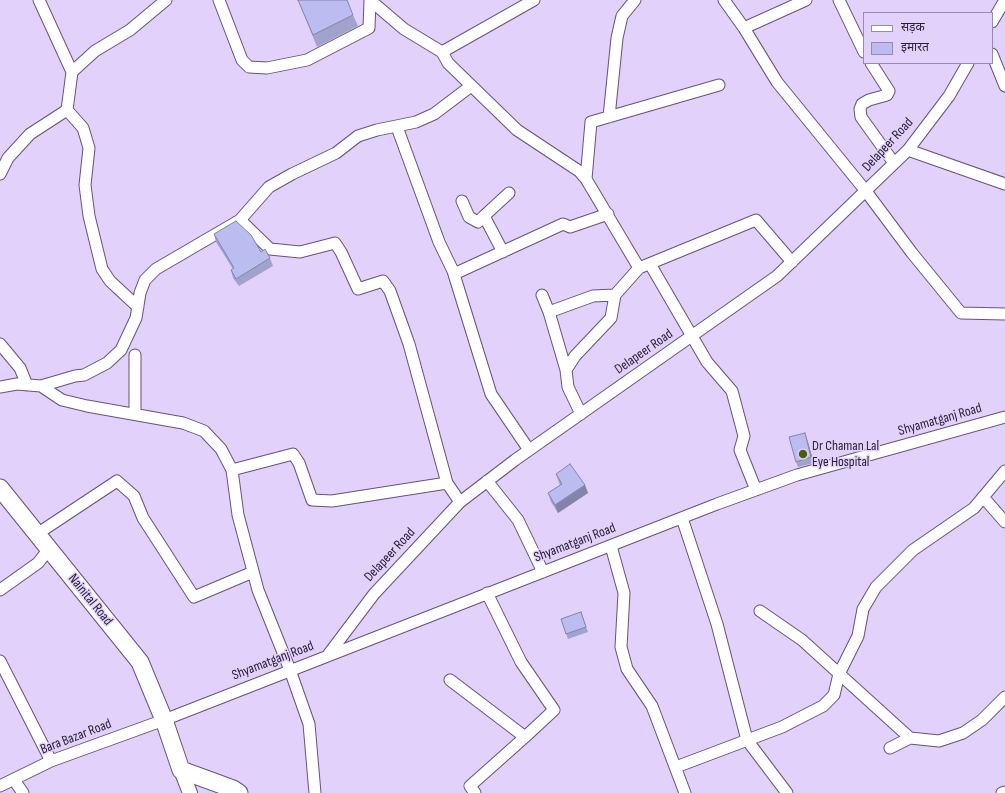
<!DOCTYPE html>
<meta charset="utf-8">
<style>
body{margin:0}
#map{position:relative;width:1005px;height:793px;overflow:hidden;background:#e2d2fb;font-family:"Sofia Sans Condensed","Noto Sans Devanagari",sans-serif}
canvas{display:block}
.legend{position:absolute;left:863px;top:12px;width:130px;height:52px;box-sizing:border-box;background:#e2d2fb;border:1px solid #988bab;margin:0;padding:5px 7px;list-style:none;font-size:12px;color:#292134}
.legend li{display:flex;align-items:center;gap:8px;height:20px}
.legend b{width:20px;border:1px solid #988bab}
</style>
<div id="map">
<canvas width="1005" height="793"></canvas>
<ul class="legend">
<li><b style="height:5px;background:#fff"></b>सड़क</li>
<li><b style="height:11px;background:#bbbdf0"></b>इमारत</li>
</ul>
</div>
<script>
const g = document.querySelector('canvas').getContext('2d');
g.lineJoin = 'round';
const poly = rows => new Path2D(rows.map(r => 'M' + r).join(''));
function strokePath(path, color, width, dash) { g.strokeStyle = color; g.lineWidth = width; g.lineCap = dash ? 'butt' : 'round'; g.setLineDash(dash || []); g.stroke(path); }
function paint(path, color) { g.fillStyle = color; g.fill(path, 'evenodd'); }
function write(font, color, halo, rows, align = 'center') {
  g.font = font + ' "Sofia Sans Condensed",sans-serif'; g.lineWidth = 3; g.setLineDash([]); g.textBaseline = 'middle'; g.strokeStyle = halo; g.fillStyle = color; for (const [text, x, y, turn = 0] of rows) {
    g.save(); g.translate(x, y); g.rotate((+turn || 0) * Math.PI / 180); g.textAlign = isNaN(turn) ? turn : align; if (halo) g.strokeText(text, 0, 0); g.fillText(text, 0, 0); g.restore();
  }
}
const minor = poly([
 [219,0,242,60,249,67,267,68,307,60,369,28,370,0],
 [370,0,404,29,442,52,448,63,517,130,579,171,586,179,639,268],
 [724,0,744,28,777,82,865,190,912,253,961,313,1005,314],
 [839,0,864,52],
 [992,22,1005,0],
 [744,28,806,0],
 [442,52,534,0],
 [992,54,1005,86],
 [871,63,889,91,887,95,869,100,862,104,860,109,861,117,894,163],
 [72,72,95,51,130,30,166,0],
 [67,110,83,128,89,148,85,185,89,216,102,269,110,281,138,307],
 [609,117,617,38,622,16,635,0],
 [397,127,439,242,453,271,491,394,529,450],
 [908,150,1005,184],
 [0,174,8,158,30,134,67,110,72,72,39,0],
 [586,179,591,122,719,85],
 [462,201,469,217,478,222,484,216],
 [240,220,270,249,300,252,335,243,341,252,358,289,383,281,390,291,409,344,447,483,460,502],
 [503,252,484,216,509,193],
 [650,264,707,362,732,391,744,436,740,450,756,490],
 [454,274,563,224,570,227,608,214],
 [542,295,549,312,566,370],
 [615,295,639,268,756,220,792,262],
 [549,312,593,296,615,295,611,318,575,356,566,370,568,387,581,414],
 [0,344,20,368,27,385],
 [135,355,135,414],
 [41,386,62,400,87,406,183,423,204,431,221,449,232,470,238,515,258,590,290,670,309,724,315,793],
 [0,387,17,384,41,386,75,376,84,375,107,363,121,350,136,318,140,293,145,280,156,269,240,220,269,187,292,174,336,153,358,136,377,130,416,122,434,114,471,86],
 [232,470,293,454,299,463,312,500,332,501,447,483],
 [487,481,518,520,543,572],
 [983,497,1005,522],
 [682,518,717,624,747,740,787,793],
 [37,534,117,481,134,496,143,518,194,597,253,572],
 [611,546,624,593,621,647,627,669,652,706,685,793],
 [0,590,38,563,49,549],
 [487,593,521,662,554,710,525,737],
 [760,611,802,640,910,738],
 [328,655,374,594,460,502,515,460,777,276,908,150,949,96,968,63],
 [0,661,51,761],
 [450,680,525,737,470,786,475,793],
 [890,748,910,738,939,741,963,733,982,720,1005,697],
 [676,767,782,727,823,706,834,695,839,674,858,636,863,609,876,587,913,550,974,508,1005,471],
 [14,780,23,793],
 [0,786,51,761,164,720,717,504,797,475,1005,417],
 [1002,793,1005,792]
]);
const major = poly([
 [181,770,190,793]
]);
const highway = poly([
 [0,488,140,662,164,720,181,770],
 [181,770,233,789,239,793]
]);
strokePath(minor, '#65527e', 13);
strokePath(major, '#65527e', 16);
strokePath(highway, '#65527e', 19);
strokePath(minor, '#fff', 11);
strokePath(major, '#fff', 14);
strokePath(highway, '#fff', 17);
paint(poly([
 [298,0,353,15,358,26,317,47],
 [214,234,261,252,270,258,273,266,239,286,233,278,231,270,233,269,216,242],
 [805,433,814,463,798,467,796,462],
 [556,474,585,485,588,493,558,513,551,502,548,493,560,485,559,483],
 [581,612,588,632,568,639,561,619]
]), '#a1a3ce');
paint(poly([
 [805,433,807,439,814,463,811,457],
 [585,485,588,493,558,513,555,505]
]), '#8384a8');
const building = poly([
 [298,0,347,0,353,15,313,35,298,0],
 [236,221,251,235,261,252,265,249,270,258,236,279,231,270,234,268,214,234,236,221],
 [805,433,811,457,796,462,789,437,805,433],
 [570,464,585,485,555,505,548,493,562,484,556,474,570,464],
 [581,612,586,627,566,634,561,619,581,612]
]);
paint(building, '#bbbdf0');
strokePath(building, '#8384a8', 1);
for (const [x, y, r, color] of [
 [803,454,5,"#4a5f06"]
]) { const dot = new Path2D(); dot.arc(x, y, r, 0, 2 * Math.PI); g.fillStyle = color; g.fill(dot); strokePath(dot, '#e2d2fb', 1.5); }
write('14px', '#292134', '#e2d2fb', [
 ["Delapeer Road",888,145,-47],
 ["Delapeer Road",644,352,-35],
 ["Shyamatganj Road",940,420,-16],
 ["Shyamatganj Road",575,543,-21],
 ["Delapeer Road",390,555,-47],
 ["Nainital Road",90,600,51],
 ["Shyamatganj Road",273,661,-21],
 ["Bara Bazar Road",76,737,-21]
]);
write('14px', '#292134', '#e2d2fb', [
 ["Dr Chaman Lal",812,446],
 ["Eye Hospital",812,462]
], 'left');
</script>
